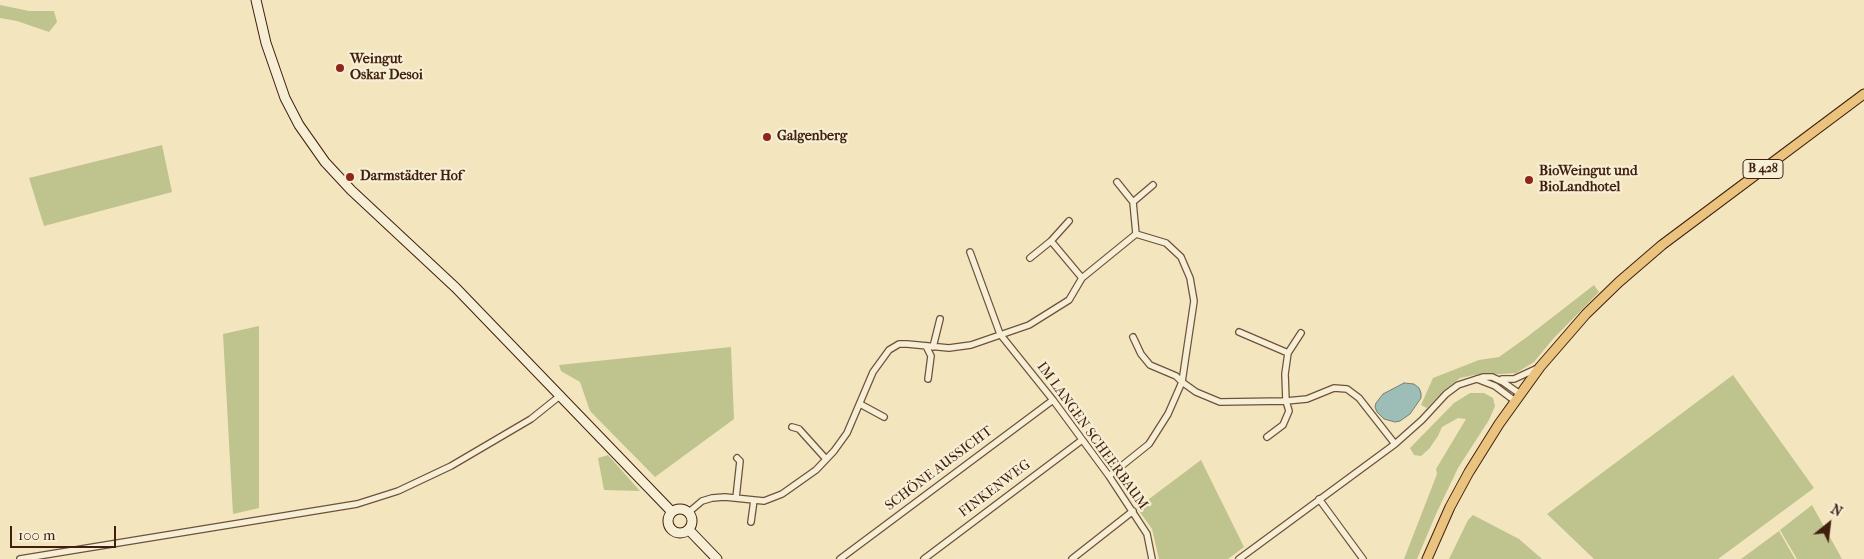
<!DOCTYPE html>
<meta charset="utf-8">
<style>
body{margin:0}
#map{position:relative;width:1864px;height:559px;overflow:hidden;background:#f3e6be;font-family:"IM FELL French Canon",serif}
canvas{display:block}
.north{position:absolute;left:1804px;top:499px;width:50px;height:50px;-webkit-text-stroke:4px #f7efd5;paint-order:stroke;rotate:29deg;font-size:14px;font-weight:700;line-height:20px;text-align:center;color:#411f0f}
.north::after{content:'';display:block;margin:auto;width:18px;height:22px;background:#411f0f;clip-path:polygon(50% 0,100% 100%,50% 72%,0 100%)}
.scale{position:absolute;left:10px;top:526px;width:106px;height:22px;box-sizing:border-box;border:2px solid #411f0f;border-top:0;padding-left:6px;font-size:15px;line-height:18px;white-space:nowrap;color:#411f0f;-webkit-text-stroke:4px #f7efd5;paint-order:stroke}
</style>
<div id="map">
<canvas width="1864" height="559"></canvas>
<div class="north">N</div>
<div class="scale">100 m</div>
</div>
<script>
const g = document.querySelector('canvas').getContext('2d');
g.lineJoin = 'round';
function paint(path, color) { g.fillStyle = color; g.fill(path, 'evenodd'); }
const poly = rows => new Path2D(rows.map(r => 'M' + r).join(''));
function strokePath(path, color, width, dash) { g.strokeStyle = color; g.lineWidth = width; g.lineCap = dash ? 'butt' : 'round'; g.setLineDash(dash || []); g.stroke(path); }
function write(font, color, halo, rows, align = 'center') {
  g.font = font + ' "IM FELL French Canon",serif'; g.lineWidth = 4.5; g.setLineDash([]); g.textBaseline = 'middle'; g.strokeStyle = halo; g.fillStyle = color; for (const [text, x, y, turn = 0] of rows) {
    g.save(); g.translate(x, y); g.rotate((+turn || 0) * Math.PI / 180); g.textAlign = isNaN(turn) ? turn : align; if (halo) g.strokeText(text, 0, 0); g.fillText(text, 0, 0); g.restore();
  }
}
paint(poly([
 [0,5,29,11,54,11,57,22,49,32,17,21,0,18],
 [162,145,172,192,44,226,29,178],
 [1594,285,1599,292,1553,339,1534,362,1516,373,1501,374,1479,374,1460,378,1443,391,1427,408,1421,405,1433,378,1479,360,1499,357,1527,337],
 [259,326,259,508,233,514,223,334],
 [731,347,734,419,655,477,590,411,580,382,561,371,559,365],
 [1733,375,1814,488,1718,559,1594,559,1547,514],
 [1470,393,1484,393,1493,398,1495,406,1489,420,1458,468,1436,514,1417,559,1404,559,1437,474,1436,469,1466,419,1458,418,1442,427,1438,436,1429,449,1421,456,1414,455,1410,448,1454,403],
 [608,455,640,491,604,490,598,458],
 [1201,460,1244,547,1228,559,1159,559,1152,529,1137,508],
 [1812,505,1842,559,1797,559,1780,530],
 [1473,515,1519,539,1542,559,1449,559,1468,520],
 [1779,531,1795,559,1741,559]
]), '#bfc38e');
const water = poly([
 [1404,383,1414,384,1419,388,1421,393,1421,398,1410,414,1400,421,1395,422,1384,419,1377,412,1375,407,1376,403,1383,394,1404,383]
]);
paint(water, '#9dbeb7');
strokePath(water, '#787e74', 1);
const minor = poly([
 [1117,182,1133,202],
 [1069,221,1051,241,1082,278],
 [1136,234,1133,202,1153,185],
 [970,252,1000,334,1053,400,1109,476,1147,534,1152,559],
 [1030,258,1051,241],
 [1239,332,1288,353,1285,374,1286,401,1289,411,1283,425,1267,437],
 [926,346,931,356,928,379],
 [933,347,940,319],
 [1288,353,1301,333],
 [1477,379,1495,386,1515,401],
 [1502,379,1514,379,1538,368],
 [860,404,884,417],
 [792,427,799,429,826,459],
 [1109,476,1149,444,1168,414,1182,382,1176,376,1150,365,1141,354,1133,337],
 [736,498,740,461,737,458],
 [1319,499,1363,559],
 [689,512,702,501,712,498,725,497,764,501,782,494,816,470,834,451,847,433,873,372,889,350,899,344,907,344,949,348,971,345,1029,325,1069,300,1082,278,1136,234,1166,243,1181,257,1190,278,1194,301,1182,382,1196,392,1220,402,1286,401,1307,399,1334,388,1347,389,1359,398,1395,444],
 [751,522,754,500],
 [20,559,357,504,398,491,451,466,531,419,561,395],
 [840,559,1053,400],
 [924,559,1082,440],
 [1072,559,1133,511],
 [1239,559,1395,444,1422,420,1446,394,1458,385,1483,377,1492,377,1503,382,1520,394]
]);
const secondary = poly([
 [256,0,266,43,285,98,299,125,325,162,351,190,456,288,672,512],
 '668 521a12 12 0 1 1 24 0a12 12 0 1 1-24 0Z',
 [689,530,717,559]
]);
const primary = poly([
 [1427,559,1450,507,1469,472,1499,424,1540,367,1586,314,1619,282,1662,245,1864,94]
]);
strokePath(minor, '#6e513b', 8);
strokePath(secondary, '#411f0f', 11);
strokePath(primary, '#411f0f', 11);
strokePath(minor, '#f7efd5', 5.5);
strokePath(secondary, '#f7efd5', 9);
strokePath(primary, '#eac37f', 9);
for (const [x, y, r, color] of [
 [340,68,5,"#8f2418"],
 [767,137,5,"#8f2418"],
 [350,177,5,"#8f2418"],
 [1529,180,5,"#8f2418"]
]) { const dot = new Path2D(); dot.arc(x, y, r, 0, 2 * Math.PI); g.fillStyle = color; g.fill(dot); strokePath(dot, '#f7efd5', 2); }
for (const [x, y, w] of [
 [1763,169,40]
]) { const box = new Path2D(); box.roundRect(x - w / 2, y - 9.5, w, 19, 4); g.fillStyle = '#f7efd5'; g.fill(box); strokePath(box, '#411f0f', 1); }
write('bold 12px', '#411f0f', null, [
 ["B 428",1763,169]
]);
write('bold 14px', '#411f0f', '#f7efd5', [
 ["Weingut",350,60],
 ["Oskar Desoi",350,76],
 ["Galgenberg",777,137],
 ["BioWeingut und",1539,172],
 ["BioLandhotel",1539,188],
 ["Darmstädter Hof",360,177]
], 'left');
write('14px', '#411f0f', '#f7efd5', [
 ["IM LANGEN SCHEERBAUM",1092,436,54],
 ["SCHÖNE AUSSICHT",939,469,-37],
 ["FINKENWEG",995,489,-37]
]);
</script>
